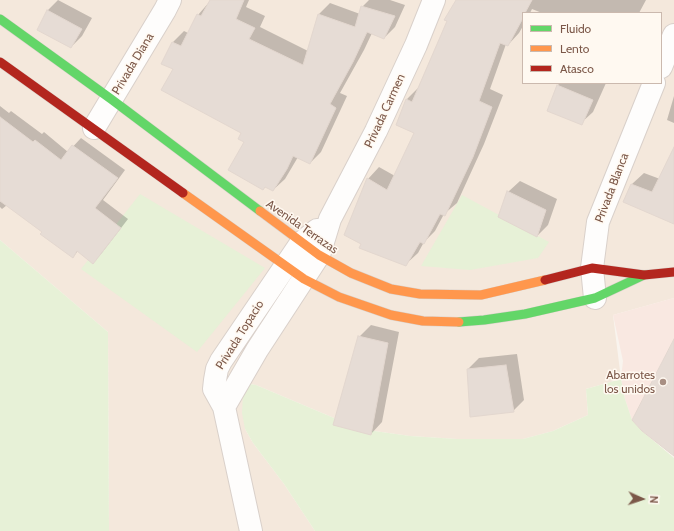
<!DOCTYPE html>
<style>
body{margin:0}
#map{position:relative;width:674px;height:531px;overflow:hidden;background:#f9f4ee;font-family:Cabin,sans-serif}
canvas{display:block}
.legend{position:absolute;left:522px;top:12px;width:140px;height:72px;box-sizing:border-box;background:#fff9f1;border:1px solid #cbb9ae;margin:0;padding:5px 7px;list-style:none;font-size:12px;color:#7c5849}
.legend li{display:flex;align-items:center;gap:8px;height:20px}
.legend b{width:20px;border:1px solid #cbb9ae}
.north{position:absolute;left:622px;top:479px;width:40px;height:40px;-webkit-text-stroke:3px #fff9f1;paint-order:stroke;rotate:93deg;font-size:11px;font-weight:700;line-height:16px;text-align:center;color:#7c5849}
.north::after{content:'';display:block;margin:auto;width:14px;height:18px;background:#7c5849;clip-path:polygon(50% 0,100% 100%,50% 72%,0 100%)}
</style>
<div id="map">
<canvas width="674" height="531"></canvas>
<ul class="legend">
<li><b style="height:5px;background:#63d668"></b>Fluido</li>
<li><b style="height:5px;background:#ff974d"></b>Lento</li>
<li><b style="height:5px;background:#b3261e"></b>Atasco</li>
</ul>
<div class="north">N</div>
</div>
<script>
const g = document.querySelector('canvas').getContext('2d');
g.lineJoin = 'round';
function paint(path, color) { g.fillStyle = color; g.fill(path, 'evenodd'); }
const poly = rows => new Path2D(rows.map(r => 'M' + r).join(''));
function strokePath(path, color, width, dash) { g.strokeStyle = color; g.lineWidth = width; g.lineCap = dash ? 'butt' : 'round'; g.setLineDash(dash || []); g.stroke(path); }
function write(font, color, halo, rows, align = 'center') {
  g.font = font + ' Cabin,sans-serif'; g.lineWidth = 3; g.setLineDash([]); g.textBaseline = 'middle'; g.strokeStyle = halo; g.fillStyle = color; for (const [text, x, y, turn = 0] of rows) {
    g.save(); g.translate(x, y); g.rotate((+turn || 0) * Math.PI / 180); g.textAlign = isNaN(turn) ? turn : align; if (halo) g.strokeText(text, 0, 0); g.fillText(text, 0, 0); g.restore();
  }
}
paint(poly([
 [0,0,674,0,674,298,613,315,621,379,586,389,588,415,553,431,523,439,457,439,410,436,360,429,256,385,250,384,245,429,253,443,284,484,315,531,109,531,108,332,0,240],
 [523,13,661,13,661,83,523,83]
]), '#f4e8dc');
paint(poly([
 [674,298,674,339,632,420,625,399,621,379,623,361,613,315]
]), '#f9e8e1');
paint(poly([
 [140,194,265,268,197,352,81,269],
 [462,195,549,242,538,258,470,270,421,266],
 [0,240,108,332,109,531,0,531],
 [621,379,625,399,632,420,642,431,674,458,674,531,315,531,284,484,253,443,245,429,242,413,243,393,246,386,250,384,256,385,360,429,410,436,457,439,523,439,553,431,588,415,586,389]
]), '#e7f1d7');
paint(poly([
 [58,0,92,18,82,36,71,47,47,11],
 [211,0,249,0,246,7,265,16,260,27,308,51,319,14,330,3,360,14,362,7,369,0,390,0,405,5,395,27,384,38,372,33,364,50,340,93,347,96,321,152,310,163,298,157,285,179,273,190,266,186,263,189,242,133,173,42,184,31,188,33,198,15],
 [457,0,646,0,639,13,542,13,532,9,530,13,523,13,523,26,519,33,508,45,506,44,490,89,503,95,484,144,457,203,444,214,435,231,424,242,418,253,406,264,362,243,368,179,379,167,395,176,415,132,397,125,407,99,419,87],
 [559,83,606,83,593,112,581,123,549,110],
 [674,96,674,123,667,120],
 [0,106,9,113,11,111,42,134,44,132,68,152,81,138,125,170,103,200,128,219,101,254,93,262,78,251,73,257,43,232,7,205,2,209,0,207],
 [674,148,674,223,625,202,632,184,644,173,660,179],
 [520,181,557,199,548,225,537,236,508,192],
 [371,325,399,332,382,422,371,434,359,337],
 [517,354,524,400,513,411,468,369,479,358]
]), '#0003');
const building = poly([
 [210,0,244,0,236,19,255,28,249,39,303,65,318,14,355,27,361,6,395,16,384,39,367,32,353,62,330,104,336,108,310,164,293,156,287,169,273,191,265,187,263,190,228,170,244,142,238,139,241,133,161,90,173,69,161,64,172,42,181,46,197,14,201,16,210,0],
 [456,0,532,0,525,13,523,13,523,18,508,46,500,43,479,101,492,107,473,157,445,216,440,214,424,244,420,242,406,266,359,248,361,244,344,235,367,178,387,190,414,133,396,125,406,99,412,102,447,21,444,20,456,0],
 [47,10,82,29,71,48,37,30,47,10],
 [557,85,593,100,582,125,547,111,557,85],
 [0,117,33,142,35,140,61,160,72,145,118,178,95,208,121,228,93,264,77,251,73,258,40,234,42,232,0,201,0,117],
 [674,147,674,224,623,202,631,184,652,192,674,147],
 [507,191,546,210,537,237,498,217,507,191],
 [358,336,388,343,371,435,333,425,358,336],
 [674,339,674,456,642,431,632,420,674,339],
 [506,365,514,412,470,417,467,369,506,365]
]);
paint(building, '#e6dcd5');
strokePath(building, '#e3d7cf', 1);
const street = poly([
 [661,67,674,35],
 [94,128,165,10,170,0],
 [595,298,592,268,598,222,654,83],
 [224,407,257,350,319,255,330,219,376,131,416,45,434,0],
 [251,531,224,407,214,389,215,380,217,369,221,361,301,243,317,230]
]);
const fast = poly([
 [0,19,111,99,260,211],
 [459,322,484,320,525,314,595,298,644,275]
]);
const slow = poly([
 [183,193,304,279,339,297,391,315,423,321,459,322],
 [260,211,319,255,351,273,391,289,420,294,481,295,545,280]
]);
const jam = poly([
 [0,62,183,193],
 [545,280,592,268,644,275,674,272]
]);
strokePath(street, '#d9d0ca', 24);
strokePath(fast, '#dad1cb', 10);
strokePath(slow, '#dad1cb', 10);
strokePath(jam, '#dad1cb', 10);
strokePath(street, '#fefdfc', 22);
strokePath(fast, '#63d668', 9);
strokePath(slow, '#ff974d', 9);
strokePath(jam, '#b3261e', 9);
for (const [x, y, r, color] of [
 [663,382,4,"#a88f83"]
]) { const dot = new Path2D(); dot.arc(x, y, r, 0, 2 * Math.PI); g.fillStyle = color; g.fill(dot); strokePath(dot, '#fff9f1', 1.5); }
write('12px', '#7c5849', '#fff9f1', [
 ["Privada Diana",133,64,-59],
 ["Privada Carmen",385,111,-65],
 ["Privada Blanca",612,188,-69],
 ["Avenida Terrazas",302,227,35],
 ["Privada Topacio",240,335,-58]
]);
write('12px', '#7c5849', '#fff9f1', [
 ["Abarrotes",655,375],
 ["los unidos",655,389]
], 'right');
</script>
